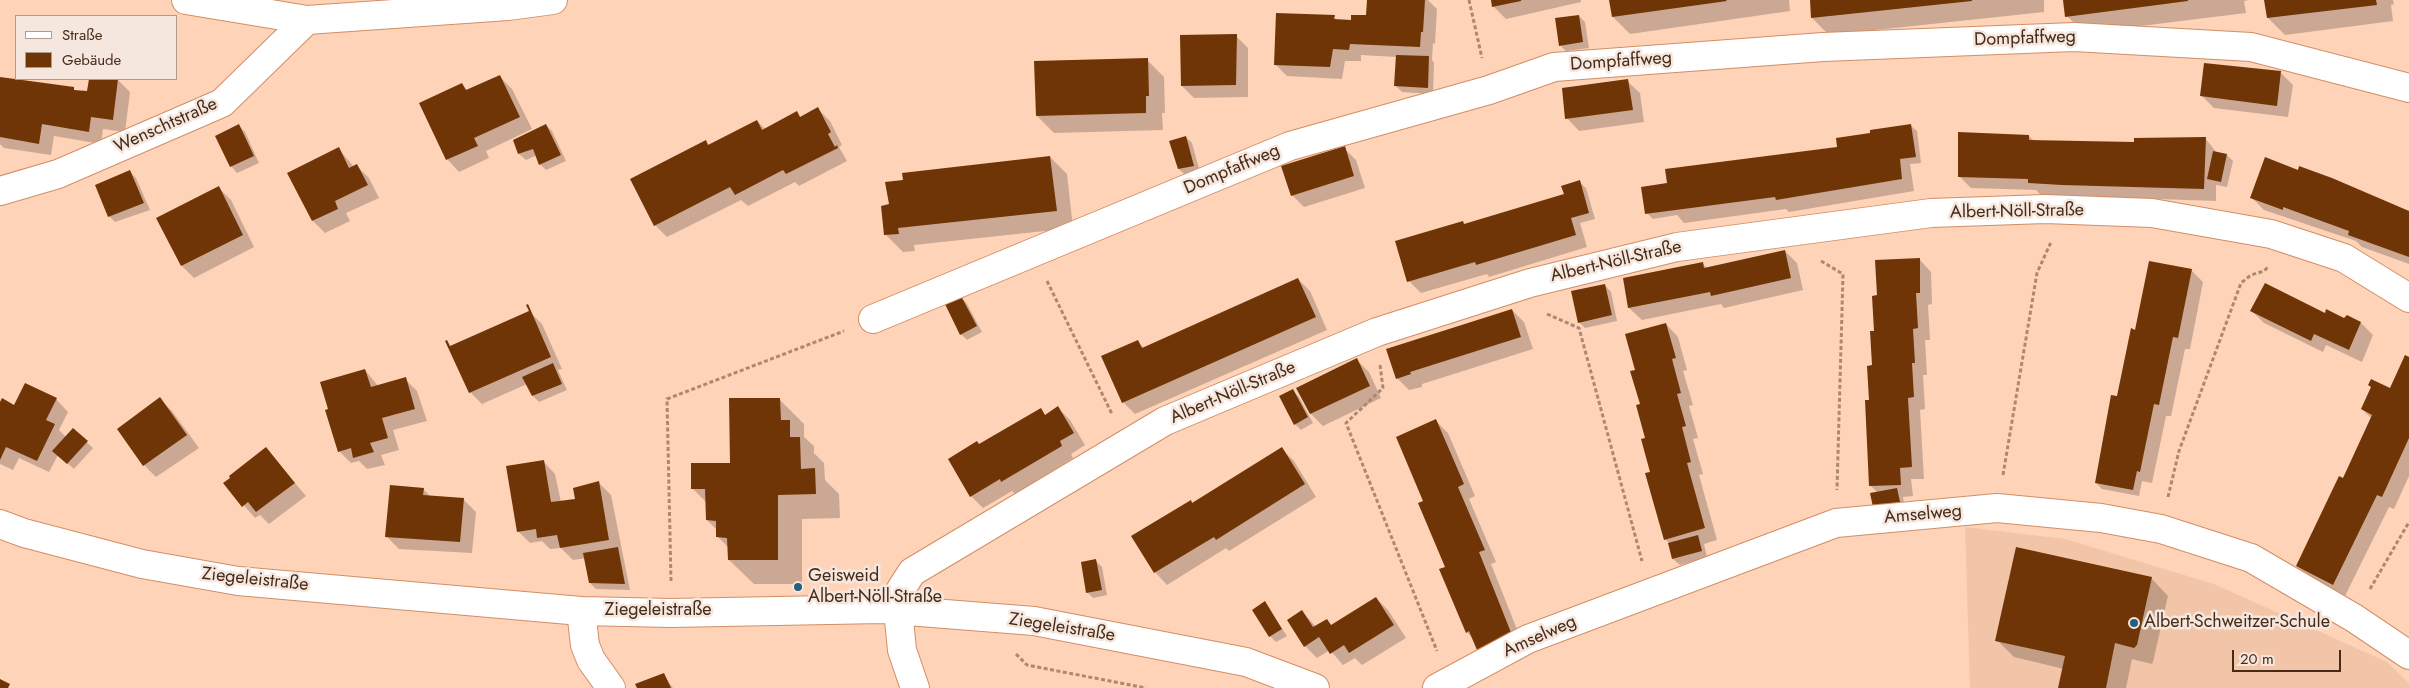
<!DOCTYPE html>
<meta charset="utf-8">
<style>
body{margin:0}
#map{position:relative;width:2409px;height:688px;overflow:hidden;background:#fed3b8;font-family:Jost,sans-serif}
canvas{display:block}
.legend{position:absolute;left:15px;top:15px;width:162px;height:65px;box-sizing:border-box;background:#f6e7de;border:1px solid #b09c8f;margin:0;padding:6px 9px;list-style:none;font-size:15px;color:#472b19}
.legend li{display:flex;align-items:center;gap:10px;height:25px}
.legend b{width:25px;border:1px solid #b09c8f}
.scale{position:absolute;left:2232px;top:650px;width:109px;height:22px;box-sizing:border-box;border:2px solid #472b19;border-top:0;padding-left:6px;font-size:15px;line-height:18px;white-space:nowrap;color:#472b19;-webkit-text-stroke:4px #f6e7de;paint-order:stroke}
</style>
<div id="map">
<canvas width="2409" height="688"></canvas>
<ul class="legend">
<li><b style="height:6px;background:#fff"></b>Straße</li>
<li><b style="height:14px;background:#6f3506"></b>Gebäude</li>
</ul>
<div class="scale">20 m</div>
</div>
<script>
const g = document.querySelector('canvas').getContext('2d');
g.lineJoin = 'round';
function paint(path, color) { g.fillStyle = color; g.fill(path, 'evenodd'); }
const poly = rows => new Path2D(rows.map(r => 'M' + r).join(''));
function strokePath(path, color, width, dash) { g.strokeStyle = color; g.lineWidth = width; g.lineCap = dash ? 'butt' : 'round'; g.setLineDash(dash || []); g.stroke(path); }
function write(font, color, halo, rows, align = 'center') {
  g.font = font + ' Jost,sans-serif'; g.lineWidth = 5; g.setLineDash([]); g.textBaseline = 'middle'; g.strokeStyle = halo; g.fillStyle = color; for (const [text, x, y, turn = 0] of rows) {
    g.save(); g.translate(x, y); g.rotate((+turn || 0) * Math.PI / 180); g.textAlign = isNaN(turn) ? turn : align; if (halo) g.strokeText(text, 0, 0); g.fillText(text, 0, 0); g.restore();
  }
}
paint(poly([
 [1965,527,2065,539,2214,584,2387,662,2409,683,2409,688,1970,688]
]), '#f3c5a8');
paint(poly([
 [1368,0,1428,0,1437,9,1435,44,1433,43,1432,60,1434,63,1433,94,1402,92,1396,86,1397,57,1361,55,1361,61,1345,61,1342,79,1287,76,1275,64,1334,17,1338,21,1352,22,1368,17],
 [1492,0,1581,0,1581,2,1506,19,1493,6],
 [1611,0,1789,0,1790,11,1630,34,1613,17],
 [1811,0,2044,0,2044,12,1829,35,1812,18],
 [2065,0,2249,0,2244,1,2246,13,2084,33,2067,16],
 [2266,0,2393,0,2394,4,2391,5,2393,21,2285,35,2268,18],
 [1579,16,1585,22,1589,48,1566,51,1560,45],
 [1236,36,1248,48,1248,97,1194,98,1182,86],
 [1147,60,1164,77,1165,113,1162,113,1163,130,1054,133,1037,116],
 [2281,73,2293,85,2288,117,2214,108,2201,95],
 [500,77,512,89,532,129,486,151,489,158,459,172,447,159,462,85,468,91],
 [0,78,74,89,76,91,88,93,90,79,118,80,130,92,125,132,103,129,101,144,54,136,51,155,4,148,0,144],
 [1627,81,1640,93,1644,122,1579,131,1567,118],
 [818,109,830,121,842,145,839,147,847,161,799,186,795,182,748,206,741,200,667,237,655,225,706,142,709,145,757,121,765,129,796,113,801,118],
 [238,125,245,132,259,163,237,173,231,166],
 [546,125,552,131,566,161,546,170,540,164,537,155,526,160,519,154],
 [1910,125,1917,131,1921,163,1910,164,1914,191,1789,212,1786,209,1684,223,1677,215,1653,219,1647,213,1667,184,1839,148,1872,134],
 [2029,136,2034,141,2135,144,2205,138,2217,153,2227,155,2233,161,2227,187,2216,185,2216,201,2041,195,2036,190,1971,188,1959,176],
 [1186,137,1192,143,1200,172,1185,175,1179,169],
 [338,148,354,167,357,166,369,178,379,198,346,213,350,221,325,233,313,221,289,173],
 [1344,148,1356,160,1365,188,1304,207,1292,195],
 [1050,157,1067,174,1073,228,914,245,915,251,903,252,886,235,882,207],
 [130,172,136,178,150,210,115,222,109,216],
 [1579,182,1586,188,1595,219,1580,223,1587,247,1489,277,1487,274,1421,293,1409,281,1563,196],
 [219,188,231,200,254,247,194,278,182,266],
 [2251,197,2409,212,2409,264,2362,247,2356,241,2264,210],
 [1785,251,1797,263,1803,290,1724,308,1721,304,1642,320,1629,308,1624,279,1702,263,1707,268],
 [1919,259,1931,272,1932,304,1928,305,1930,340,1925,340,1927,375,1923,375,1925,409,1920,410,1924,479,1911,479,1913,496,1903,497,1905,508,1880,513,1878,493,1870,485,1870,401,1878,296],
 [2191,270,2203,282,2190,349,2185,349,2171,416,2166,416,2152,483,2142,481,2139,496,2102,489,2096,483,2112,396,2118,398,2136,331],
 [1298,279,1310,291,1327,330,1135,414,1123,402,1138,342,1144,348],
 [1605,285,1611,292,1617,321,1585,328,1579,322],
 [961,297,967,304,982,332,967,340,961,334],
 [1512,310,1524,322,1533,349,1422,384,1422,387,1409,390,1397,378],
 [2252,311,2325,315,2345,319,2347,316,2361,323,2373,335,2362,362,2326,345,2323,352,2264,323],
 [530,312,542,324,562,369,558,370,567,390,539,402,533,396,527,384,482,404,470,392],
 [1666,324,1678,337,1687,370,1683,371,1693,405,1689,406,1698,438,1693,439,1703,474,1699,475,1717,540,1704,544,1707,557,1680,565,1673,559,1669,543,1665,539,1651,473,1636,370],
 [2409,359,2409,476,2394,509,2389,507,2345,596,2309,578,2297,566,2343,479,2372,419,2362,409,2391,390],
 [1357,360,1369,372,1381,398,1323,426,1309,412],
 [365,370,378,386,405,379,417,391,427,421,393,430,399,450,381,455,385,465,367,469,359,461,351,463,339,451,330,409],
 [1293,391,1299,397,1313,423,1301,430,1295,424],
 [56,399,68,412,59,430,66,437,73,430,93,448,74,469,58,455,49,472,19,458,13,470,0,464,0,404,15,406],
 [160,399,172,411,199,448,156,477,144,465,118,429],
 [779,399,804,424,804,437,814,446,814,453,824,463,825,480,839,494,840,518,802,519,802,584,754,584,729,560,729,548,717,536,717,530,707,520,707,503,693,489,731,464],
 [1058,408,1070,420,1085,445,1071,454,1073,458,1015,494,1012,491,983,508,971,496,979,445,1040,410,1046,416],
 [1436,421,1448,433,1475,496,1469,499,1496,562,1491,564,1524,647,1490,661,1478,649,1473,639,1467,632,1425,502],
 [266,449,306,496,269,524,260,515,255,518,225,484],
 [1282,449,1294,461,1316,497,1229,551,1226,548,1167,585,1155,572,1133,537,1191,501,1193,504],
 [543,461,555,474,561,502,577,500,599,483,611,495,630,590,596,589,590,583,586,558,573,560,561,548,550,549,542,541,530,543,518,531],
 [423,489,431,497,464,500,476,512,472,553,399,549,386,536],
 [1096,561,1102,567,1107,595,1093,598,1087,592],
 [2151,578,2168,596,2153,662,2152,664,2132,659,2126,688,2060,688,2064,669,2014,657,1997,640],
 [1376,598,1388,610,1406,638,1362,665,1355,658,1343,665,1330,650,1317,658,1305,646,1302,611,1316,627,1327,620,1332,626],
 [1265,603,1287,636,1276,642,1270,636],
 [663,674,673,688,638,688]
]), '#0003');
paint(poly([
 [1367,0,1425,0,1423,32,1421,32,1420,47,1350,44,1349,50,1333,49,1330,67,1274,65,1276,13,1335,15,1334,19,1351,20,1351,15,1366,15],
 [1491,0,1521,0,1521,1,1492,7],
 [1609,0,1726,0,1727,1,1612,17],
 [1810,0,1972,0,1972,1,1811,18],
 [2063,0,2188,0,2188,1,2065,17],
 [2264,0,2376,0,2377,5,2267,18],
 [1579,15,1583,42,1559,46,1555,18],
 [1237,34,1236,85,1181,86,1180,35],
 [1396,55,1429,56,1428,88,1394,86],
 [1148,58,1149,96,1146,96,1146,113,1036,116,1034,61],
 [2204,63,2281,71,2277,106,2200,96],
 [500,75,520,117,474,138,478,146,446,160,419,103,462,83,466,90],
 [0,77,74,87,74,90,87,91,89,79,118,79,113,120,91,117,89,132,42,124,39,144,0,137],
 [1628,79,1633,110,1565,119,1562,88],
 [818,107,831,132,828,134,835,147,837,145,838,148,786,174,783,170,735,195,730,187,654,226,630,179,706,140,708,145,757,120,762,130,797,111,800,117],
 [239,124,254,156,230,167,215,136],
 [546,124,561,155,539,165,533,149,518,154,513,140],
 [1911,124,1916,157,1900,159,1902,179,1776,200,1775,197,1645,214,1641,187,1667,183,1665,169,1837,147,1836,138,1870,133,1870,130],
 [1958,132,2029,135,2029,140,2134,142,2134,138,2206,137,2204,189,2062,185,2028,183,2028,179,1958,177],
 [1186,136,1194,166,1178,169,1169,141],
 [1345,146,1354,176,1291,196,1281,166],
 [339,147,349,168,357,164,368,185,335,201,338,209,312,221,287,173],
 [2213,151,2227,154,2221,182,2207,179],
 [1050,156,1057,211,898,228,899,234,884,235,881,206,889,204,885,182,903,180,902,173],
 [2265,157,2298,170,2299,166,2332,178,2409,211,2409,257,2348,235,2349,231,2283,207,2283,210,2250,198],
 [130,170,144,203,108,217,95,185],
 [1580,180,1589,213,1571,218,1576,235,1476,265,1475,262,1407,282,1395,241,1463,221,1464,224,1564,194,1561,186],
 [219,186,243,235,181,266,156,218],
 [1785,250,1791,278,1711,296,1710,292,1628,308,1623,278,1703,262,1704,268],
 [1920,258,1920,293,1916,293,1918,328,1913,329,1915,363,1912,363,1914,397,1908,398,1912,467,1900,468,1901,485,1869,486,1865,400,1869,400,1867,366,1872,365,1870,331,1874,331,1872,296,1877,295,1875,260],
 [2149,261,2192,269,2178,338,2173,337,2159,405,2154,404,2140,472,2137,471,2133,490,2095,483,2111,395,2117,396,2131,328,2135,330],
 [1298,278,1316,317,1122,403,1101,356,1138,340,1142,348],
 [2265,283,2325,313,2326,309,2344,318,2347,315,2361,322,2349,350,2314,334,2311,341,2250,311],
 [1605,284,1612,315,1578,323,1571,291],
 [961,296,977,326,960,335,945,304],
 [528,304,551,357,469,393,445,341,447,340,450,346,529,311,526,305],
 [1512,309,1521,337,1410,372,1411,374,1396,379,1386,349],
 [1666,323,1676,358,1672,359,1681,393,1677,394,1686,426,1682,427,1691,462,1687,463,1705,528,1664,540,1645,473,1650,472,1641,439,1645,438,1636,405,1640,404,1630,371,1635,370,1625,334],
 [2405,355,2409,357,2409,438,2382,497,2377,495,2333,585,2296,566,2339,476,2343,478,2372,415,2361,409,2371,387,2368,385,2371,379,2390,388],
 [1357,358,1370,386,1310,414,1296,388],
 [553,363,562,384,532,396,522,377],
 [365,369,371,387,406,377,415,409,382,418,388,438,370,443,374,452,353,458,351,448,338,452,325,410,328,409,320,382],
 [25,383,57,398,46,420,55,424,37,461,6,447,0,460,0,402,2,398,14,405],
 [1293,389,1308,417,1294,425,1279,396],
 [160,397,187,435,143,466,117,429],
 [729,398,780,398,781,420,790,420,790,437,800,437,801,469,815,468,816,494,778,495,778,560,728,560,727,538,716,537,716,521,706,520,705,489,691,489,691,463,730,463],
 [1058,406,1074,433,1060,441,1062,446,1001,482,1000,479,970,497,948,459,977,441,979,444,1041,408,1045,415],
 [1436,419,1464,484,1458,487,1485,550,1479,552,1512,635,1477,650,1469,631,1466,633,1439,569,1445,567,1418,503,1423,501,1396,437],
 [73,428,88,441,67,464,52,451],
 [266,447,295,483,256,512,248,502,242,507,223,483,230,478,229,476],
 [1282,447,1305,484,1216,540,1214,537,1154,573,1131,536,1191,500,1192,503],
 [544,460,551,502,575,499,573,488,599,481,609,540,560,548,557,535,537,538,536,529,517,532,506,466],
 [390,485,424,488,423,495,464,498,460,542,385,537],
 [1897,488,1900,502,1873,507,1870,493],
 [1698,535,1702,551,1672,559,1668,543],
 [618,547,625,584,589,583,583,553],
 [2016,547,2152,577,2137,645,2134,648,2115,643,2106,688,2058,688,2065,656,1995,641],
 [1096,559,1102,590,1086,593,1081,562],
 [1376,597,1394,625,1349,653,1344,645,1330,654,1319,637,1304,647,1287,620,1302,610,1313,627,1327,619,1331,625],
 [1265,601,1282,629,1269,637,1252,610],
 [664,673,671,688,637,688,635,684],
 [0,679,10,684,8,688,0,688]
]), '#6f3506');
const minor = poly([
 [186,0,307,20,508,6,553,0],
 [0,191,58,174,222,103,307,20],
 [873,319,1290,146,1489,90,1554,67,1823,47,2074,37,2251,47,2409,88],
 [0,524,24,533,142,564,238,581,581,611,671,613,882,609,1034,621,1246,662,1315,688],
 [581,611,585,645,591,660,611,688],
 [915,688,902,650,898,610,901,589,912,572,1165,421,1377,332,1530,283,1677,247,1931,213,2045,209,2152,213,2271,234,2344,258,2409,298],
 [1437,688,1528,639,1836,523,1997,508,2101,518,2161,529,2251,558,2354,618,2409,655]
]);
strokePath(minor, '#d28e64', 30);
strokePath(poly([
 [1469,0,1482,58],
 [1821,261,1843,274,1837,490],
 [1047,281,1112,414],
 [1547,314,1579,328,1642,561],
 [1380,365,1383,388,1346,423,1437,651],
 [2003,475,2037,273,2051,242],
 [2168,497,2179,451,2241,283,2251,275,2264,271,2268,267],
 [671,581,667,399,844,331],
 [2370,589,2409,522],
 [1016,654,1027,665,1146,688]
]), '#ad8871', 3, [4, 2.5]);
strokePath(minor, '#fff', 28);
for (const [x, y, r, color] of [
 [798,587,5,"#285f7a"],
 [2134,623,5,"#285f7a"]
]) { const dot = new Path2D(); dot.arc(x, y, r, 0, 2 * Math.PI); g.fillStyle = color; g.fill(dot); strokePath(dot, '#f6e7de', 2); }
write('18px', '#472b19', '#f6e7de', [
 ["Dompfaffweg",2025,39,-2],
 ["Dompfaffweg",1621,62,-4],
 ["Wenschtstraße",166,126,-24],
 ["Dompfaffweg",1232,170,-23],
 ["Albert-Nöll-Straße",2017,212,-1],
 ["Albert-Nöll-Straße",1616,262,-13],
 ["Albert-Nöll-Straße",1233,393,-23],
 ["Amselweg",1923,515,-5],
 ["Ziegeleistraße",255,580,6],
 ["Ziegeleistraße",658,611],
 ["Ziegeleistraße",1062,628,9],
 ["Amselweg",1540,637,-24]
]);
write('18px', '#472b19', '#f6e7de', [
 ["Geisweid",808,577],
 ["Albert-Nöll-Straße",808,598],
 ["Albert-Schweitzer-Schule",2144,623]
], 'left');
</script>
